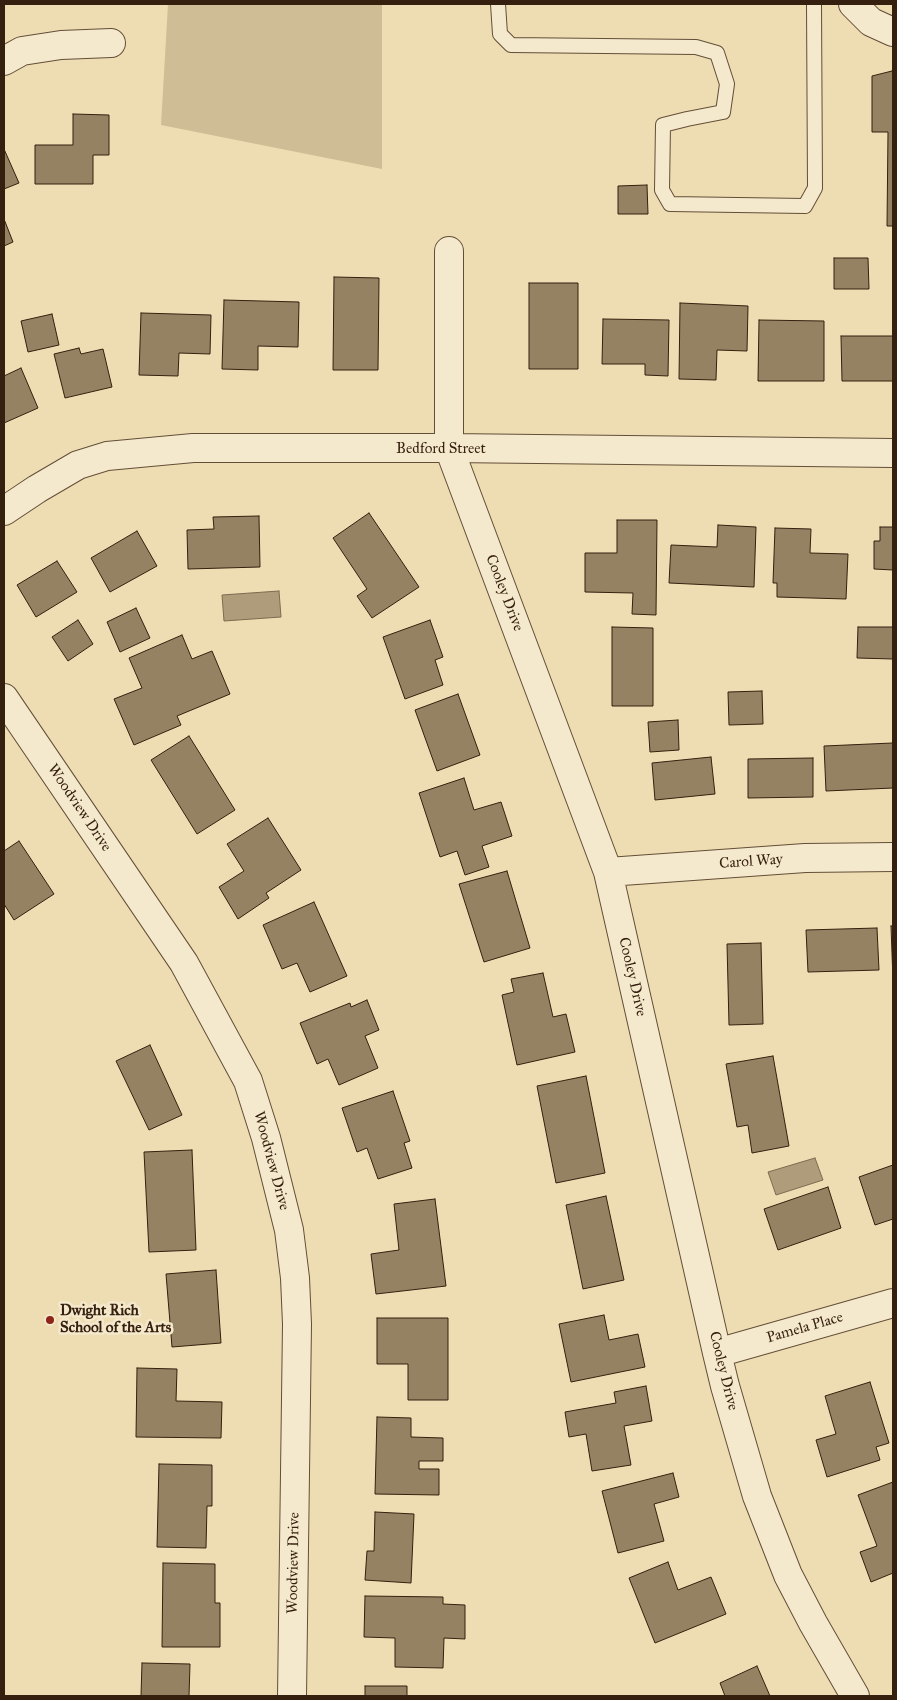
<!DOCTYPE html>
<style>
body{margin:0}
#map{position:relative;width:897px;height:1700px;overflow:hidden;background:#eeddb2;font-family:"IM FELL Great Primer",serif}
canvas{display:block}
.frame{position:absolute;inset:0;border:5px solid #351f0e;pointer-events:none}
</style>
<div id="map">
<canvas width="897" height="1700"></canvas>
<div class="frame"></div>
</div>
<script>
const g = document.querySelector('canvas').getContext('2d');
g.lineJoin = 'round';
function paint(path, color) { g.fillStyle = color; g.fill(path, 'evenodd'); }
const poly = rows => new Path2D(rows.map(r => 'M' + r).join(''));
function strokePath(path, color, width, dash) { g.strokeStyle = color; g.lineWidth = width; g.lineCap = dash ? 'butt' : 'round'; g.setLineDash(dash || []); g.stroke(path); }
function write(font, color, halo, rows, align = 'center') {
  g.font = font + ' "IM FELL Great Primer",serif'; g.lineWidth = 5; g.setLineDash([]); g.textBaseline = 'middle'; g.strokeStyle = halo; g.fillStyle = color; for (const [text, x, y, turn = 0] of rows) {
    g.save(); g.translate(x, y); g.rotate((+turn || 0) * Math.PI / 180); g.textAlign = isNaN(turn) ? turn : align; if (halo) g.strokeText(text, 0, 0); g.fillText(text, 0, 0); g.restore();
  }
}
paint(poly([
 [168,4,382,4,382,169,161,125]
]), '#cfbd96');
const water = poly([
 [279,591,281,617,224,621,222,595,279,591],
 [815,1158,823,1180,776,1195,768,1172,815,1158]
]);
paint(water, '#af9c7a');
strokePath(water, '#7e6a4f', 1);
const building = poly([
 [892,71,893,71,893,226,887,226,888,132,872,132,872,76,892,71],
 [73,114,109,115,109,155,93,155,93,184,35,184,35,145,73,145,73,114],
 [4,149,19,183,4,189,4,149],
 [647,185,648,214,618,214,618,186,647,185],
 [4,219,13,242,4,246,4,219],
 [834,258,868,258,869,289,834,289,834,258],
 [334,277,379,278,378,370,333,370,334,277],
 [529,283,578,283,578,369,529,369,529,283],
 [224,300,299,302,298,347,258,346,258,370,222,369,224,300],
 [680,303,748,306,747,351,717,350,716,380,679,379,680,303],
 [141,313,211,315,210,354,179,353,178,376,139,375,141,313],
 [52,314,59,345,28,352,21,321,52,314],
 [603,319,669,320,668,376,645,375,645,364,602,364,603,319],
 [759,320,824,321,824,381,758,381,759,320],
 [841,336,893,336,893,381,842,381,841,336],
 [79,348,81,354,103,349,112,387,65,398,54,354,79,348],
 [21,368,38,408,4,423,4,376,21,368],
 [369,513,419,587,372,618,357,596,367,589,333,538,369,513],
 [259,516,260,567,188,569,187,530,214,529,213,517,259,516],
 [617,520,657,520,656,615,632,614,633,593,585,592,585,553,617,553,617,520],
 [718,525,756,527,754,587,669,583,671,545,717,547,718,525],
 [880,527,893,527,893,570,874,569,874,541,880,541,880,527],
 [775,528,811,529,810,553,848,554,846,599,777,597,777,583,773,583,775,528],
 [137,531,157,566,110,592,91,558,137,531],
 [57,561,77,592,36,617,17,585,57,561],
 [136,608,150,638,120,652,107,622,136,608],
 [78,620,93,644,68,661,52,637,78,620],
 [430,620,443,657,435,660,443,685,405,699,383,637,430,620],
 [612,627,653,628,653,706,612,706,612,627],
 [858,627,893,627,893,659,857,658,858,627],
 [182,635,192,659,212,651,230,694,177,716,181,725,134,745,114,699,142,688,129,658,182,635],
 [762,691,763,724,729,725,728,692,762,691],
 [458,694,480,755,437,771,415,710,458,694],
 [678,720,679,750,650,752,648,722,678,720],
 [189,736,235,810,197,834,151,760,189,736],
 [893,743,893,788,826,791,824,746,893,743],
 [711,757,715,794,655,800,652,763,711,757],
 [813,758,813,797,748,798,748,759,813,758],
 [464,778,474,810,501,802,512,836,482,846,489,867,465,875,457,851,440,857,419,793,464,778],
 [268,818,301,870,266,893,269,898,238,919,219,887,244,871,227,844,268,818],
 [19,841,54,894,14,920,4,904,4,851,19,841],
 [507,871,530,948,484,962,459,884,507,871],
 [314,902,347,976,310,992,297,963,282,969,263,925,314,902],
 [891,926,893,926,893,981,891,926],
 [877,928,879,970,808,972,806,930,877,928],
 [761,943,763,1024,729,1025,727,944,761,943],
 [543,973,553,1017,566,1014,575,1052,517,1065,502,995,514,992,511,979,543,973],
 [367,1000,379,1030,365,1036,378,1068,339,1085,328,1059,317,1064,300,1023,350,1003,351,1007,367,1000],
 [150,1045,182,1115,149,1130,116,1061,150,1045],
 [773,1056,789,1146,752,1153,748,1125,737,1127,726,1064,773,1056],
 [586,1076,605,1173,556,1183,537,1086,586,1076],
 [393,1091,410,1141,404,1143,412,1168,378,1179,367,1148,357,1152,342,1108,393,1091],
 [192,1150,196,1250,149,1252,144,1152,192,1150],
 [893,1165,893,1219,875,1225,859,1177,893,1165],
 [828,1187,841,1228,778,1250,764,1209,828,1187],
 [606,1196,624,1280,583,1289,566,1205,606,1196],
 [435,1199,446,1286,376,1294,371,1254,399,1250,394,1204,435,1199],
 [216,1270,221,1343,172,1347,166,1274,216,1270],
 [604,1315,609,1340,638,1334,645,1367,571,1382,559,1324,604,1315],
 [377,1318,448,1318,448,1400,408,1400,408,1364,377,1364,377,1318],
 [137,1368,177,1369,176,1401,222,1402,221,1438,136,1437,137,1368],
 [870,1382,889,1443,876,1447,880,1460,827,1477,816,1440,836,1434,825,1396,870,1382],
 [646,1386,652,1421,624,1426,631,1465,592,1471,586,1434,569,1437,565,1412,616,1403,614,1392,646,1386],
 [377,1417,411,1418,411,1437,443,1438,443,1461,419,1461,419,1469,439,1469,439,1495,375,1494,377,1417],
 [159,1464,212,1465,212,1506,207,1506,206,1548,157,1547,159,1464],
 [673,1473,679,1497,654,1504,664,1541,618,1553,602,1491,673,1473],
 [893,1482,893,1573,871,1582,860,1552,877,1546,858,1495,893,1482],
 [375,1512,414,1514,411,1583,365,1580,367,1551,374,1551,375,1512],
 [668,1562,678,1590,711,1577,726,1614,655,1643,629,1578,668,1562],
 [163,1563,215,1564,215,1603,220,1603,220,1647,162,1647,163,1563],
 [365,1596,443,1597,443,1604,465,1605,465,1639,444,1638,443,1668,395,1667,395,1638,364,1637,365,1596],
 [142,1663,190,1664,189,1696,141,1696,142,1663],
 [757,1666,770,1696,725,1696,720,1683,757,1666],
 [365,1686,407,1686,407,1696,365,1696,365,1686]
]);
paint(building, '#958263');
strokePath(building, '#351f0e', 1);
const lane = poly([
 [498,4,500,34,511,45,696,47,717,53,727,84,723,112,687,119,663,125,662,190,670,204,805,206,815,188,814,4]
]);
const street = poly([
 [853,4,871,22,893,32],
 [4,61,22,51,61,45,111,43],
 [449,251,449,448,608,872,717,1353,725,1386,757,1496,788,1575,813,1623,855,1696],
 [4,511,37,489,78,465,107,456,193,448,449,448,893,453],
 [4,698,184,963,248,1081,266,1138,289,1230,295,1278,297,1324,292,1696],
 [608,872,805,858,893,857],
 [717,1353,893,1303]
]);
strokePath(lane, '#634e37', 16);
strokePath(street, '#634e37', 30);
strokePath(lane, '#f4e9cd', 14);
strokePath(street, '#f4e9cd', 28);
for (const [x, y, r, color] of [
 [50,1320,5,"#8f2418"]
]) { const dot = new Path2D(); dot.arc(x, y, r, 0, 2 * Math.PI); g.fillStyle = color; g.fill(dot); strokePath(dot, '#f4e9cd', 2); }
write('15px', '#351f0e', '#f4e9cd', [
 ["Bedford Street",441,449],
 ["Cooley Drive",504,593,69],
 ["Woodview Drive",79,808,56],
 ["Carol Way",751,862,-4],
 ["Cooley Drive",632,977,77],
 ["Woodview Drive",271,1161,75],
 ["Pamela Place",805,1328,-16],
 ["Cooley Drive",723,1371,76],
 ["Woodview Drive",294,1563,-89]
]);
write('bold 15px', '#351f0e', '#f4e9cd', [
 ["Dwight Rich",60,1311],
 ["School of the Arts",60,1328]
], 'left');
</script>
